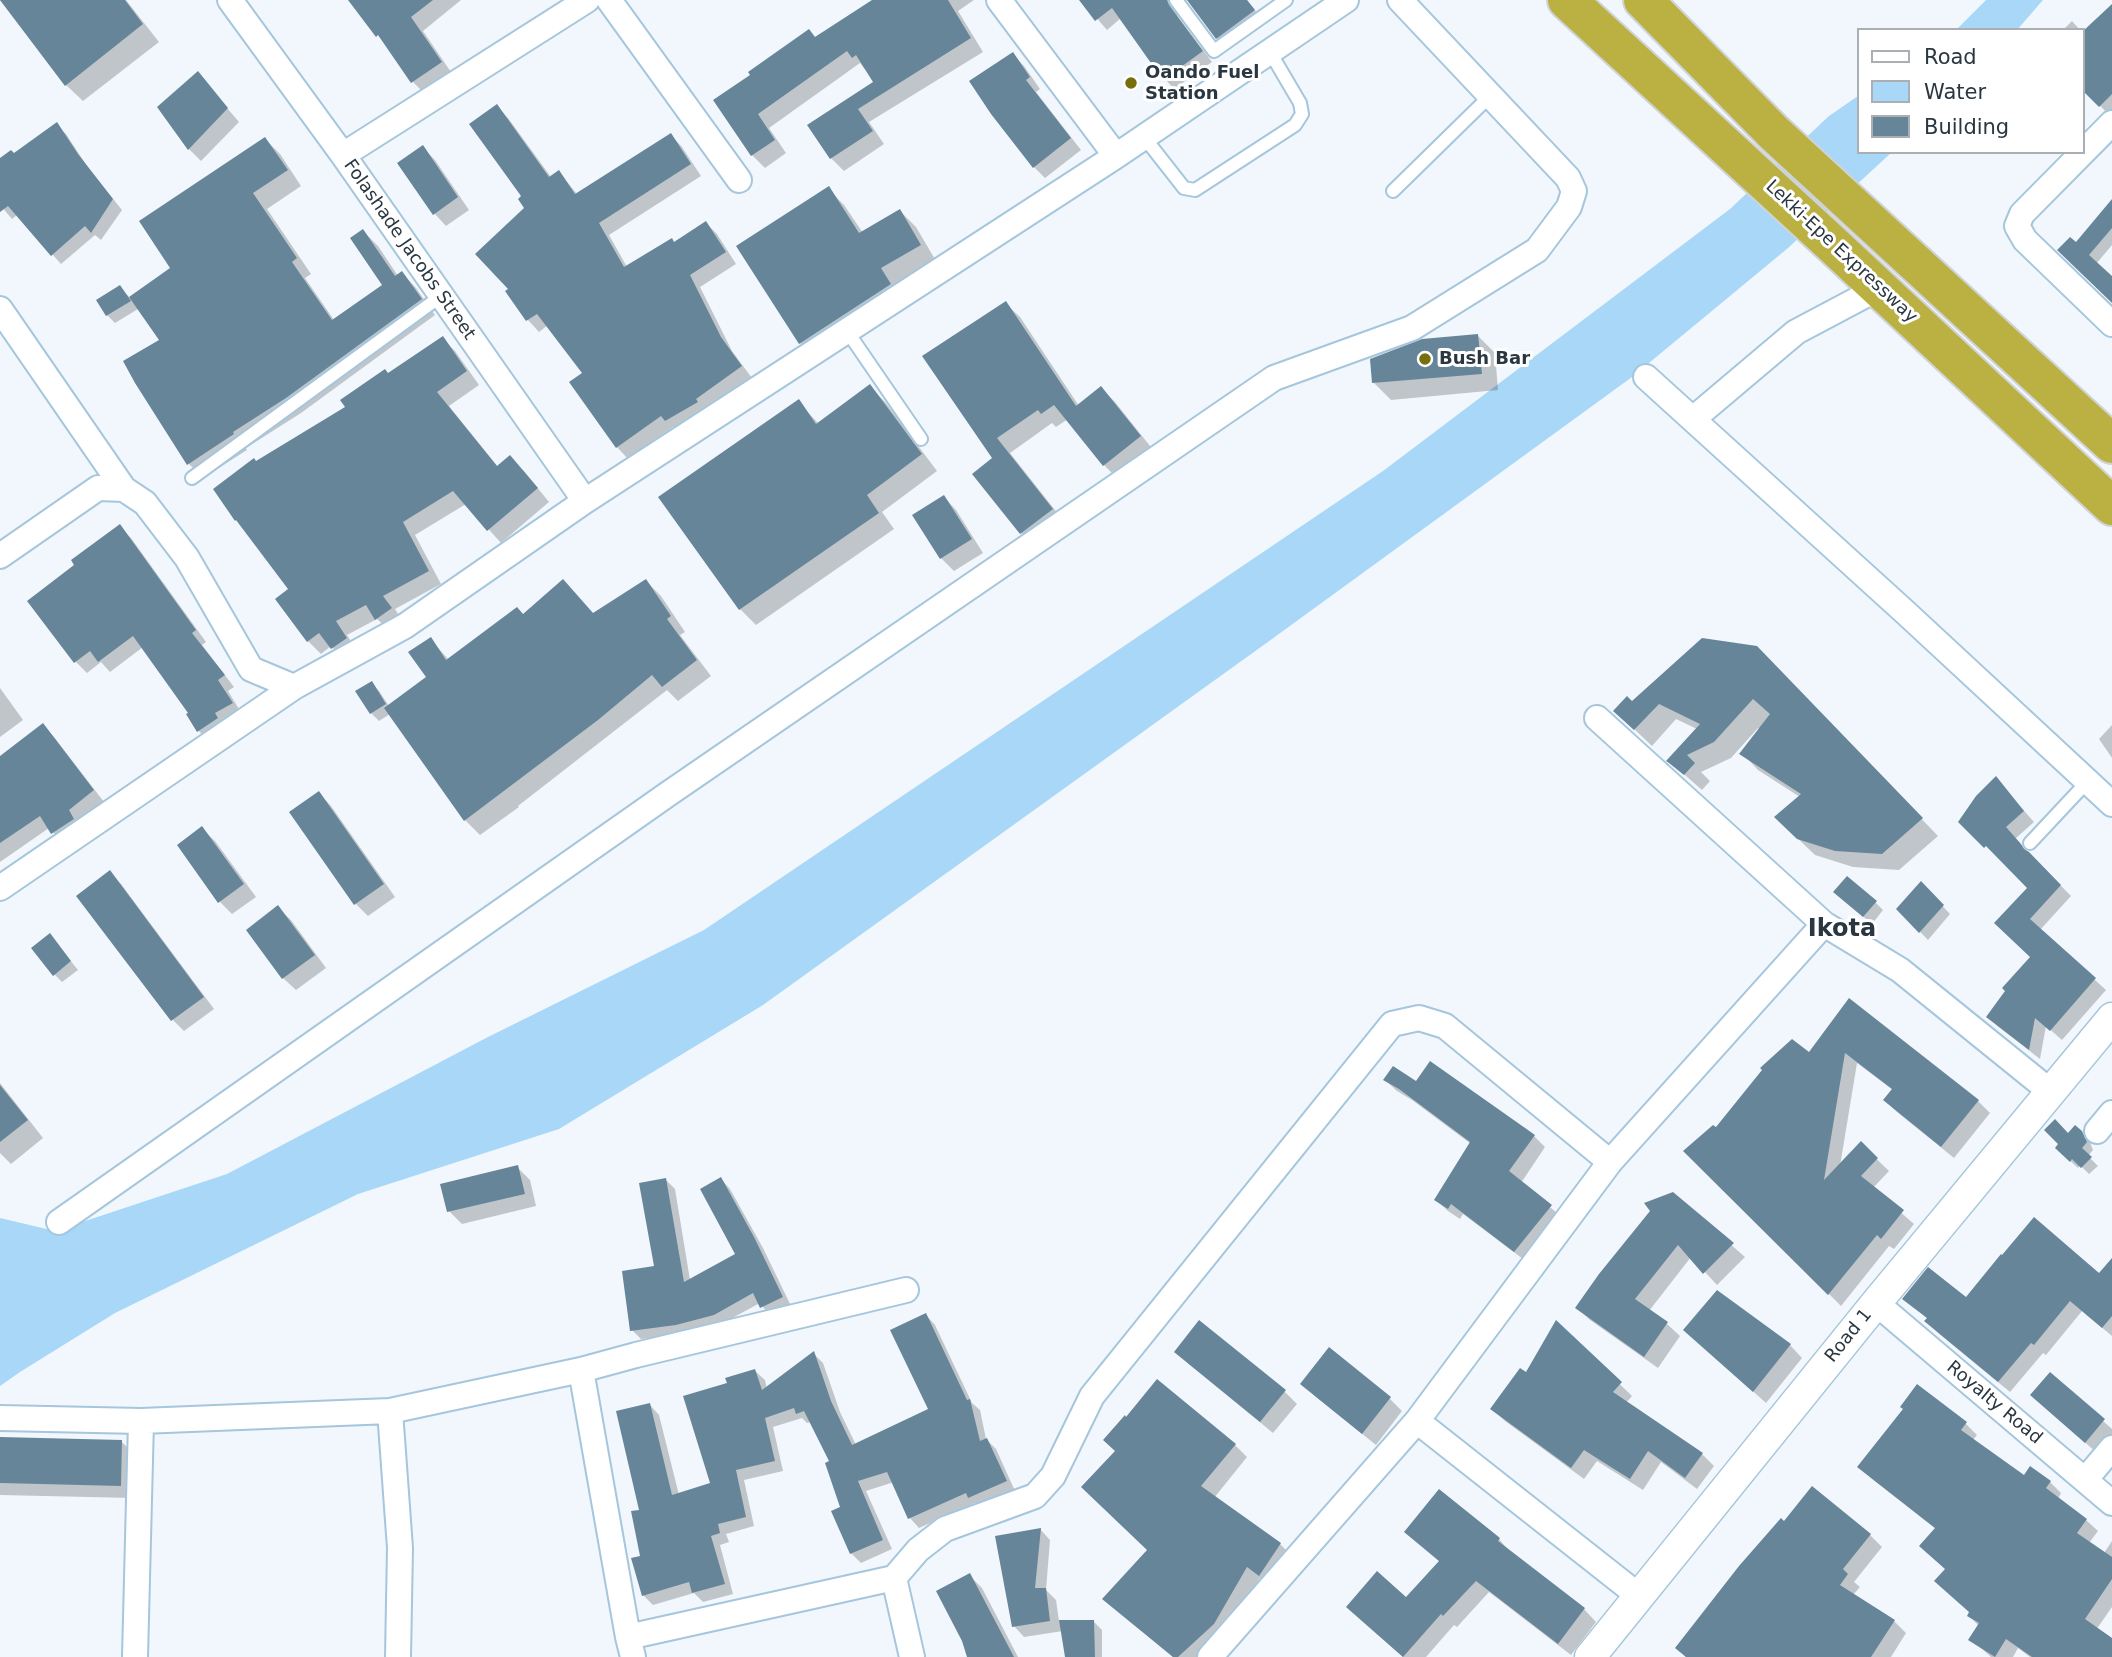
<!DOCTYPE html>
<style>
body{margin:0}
#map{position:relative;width:2112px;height:1657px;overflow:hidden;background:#f1f7fc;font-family:"DejaVu Sans",sans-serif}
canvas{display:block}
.legend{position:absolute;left:1857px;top:28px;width:228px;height:126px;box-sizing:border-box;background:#fff;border:2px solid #aaafb3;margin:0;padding:9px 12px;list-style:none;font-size:21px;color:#2a3740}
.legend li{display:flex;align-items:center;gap:14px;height:35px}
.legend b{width:35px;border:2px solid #aaafb3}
</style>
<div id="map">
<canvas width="2112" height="1657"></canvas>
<ul class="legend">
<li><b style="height:9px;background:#fff"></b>Road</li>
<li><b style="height:19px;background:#a8d7f7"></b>Water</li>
<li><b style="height:19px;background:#668599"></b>Building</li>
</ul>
</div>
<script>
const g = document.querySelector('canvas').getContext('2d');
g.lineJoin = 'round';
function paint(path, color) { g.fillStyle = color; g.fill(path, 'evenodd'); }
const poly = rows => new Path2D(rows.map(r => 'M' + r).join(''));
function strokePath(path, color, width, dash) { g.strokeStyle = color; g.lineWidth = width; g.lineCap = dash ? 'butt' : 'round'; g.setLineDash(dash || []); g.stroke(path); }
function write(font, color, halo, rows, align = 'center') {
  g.font = font + ' "DejaVu Sans",sans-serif'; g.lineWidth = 6; g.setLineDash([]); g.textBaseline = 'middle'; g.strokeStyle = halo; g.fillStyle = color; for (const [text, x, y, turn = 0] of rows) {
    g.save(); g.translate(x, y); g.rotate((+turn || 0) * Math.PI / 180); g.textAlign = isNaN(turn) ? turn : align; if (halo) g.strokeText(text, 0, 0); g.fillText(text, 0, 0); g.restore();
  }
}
paint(poly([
 [1986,0,2043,0,2017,30,1956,30],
 [1858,96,1858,152,1892,152,1788,248,1632,377,1272,639,763,1005,559,1129,358,1194,115,1313,20,1372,0,1386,0,1218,55,1231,227,1174,488,1037,704,930,1383,471,1730,209,1829,116]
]), '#a8d7f7');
paint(poly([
 [0,0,126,0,159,42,83,101,66,85],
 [350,0,461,0,423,31,453,75,425,94,413,82,387,45],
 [876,0,974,0,958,11,983,52,869,122,884,144,844,171,831,158,809,125,875,82,860,63,769,128,786,153,765,168,752,155,752,75],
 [1081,0,1247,0,1263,21,1227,48,1217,38,1191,2,1187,0,1180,3,1176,11,1178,17,1212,62,1174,89,1165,79,1121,18,1107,30],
 [2112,6,2112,115,2110,116,2082,87],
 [2072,21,2080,30,2063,30],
 [1013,55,1024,66,1040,89,1036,92,1081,150,1045,178,1034,167],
 [198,74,239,122,201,161,189,149],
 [496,106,508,118,551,177,559,172,577,194,671,135,682,147,701,176,609,235,627,267,675,244,706,223,717,234,736,264,700,287,732,351,752,378,678,432,673,427,628,459,617,447,584,373,548,325,539,332,528,320,508,291,527,208],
 [56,125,66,134,87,166,122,210,101,240,95,235,61,264,17,215,12,219,0,205,0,160,14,155],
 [265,139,280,154,301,186,267,209,311,274,305,278,334,320,384,285,363,231,378,246,398,276,402,273,416,288,435,315,301,413,246,448,247,450,203,478,189,464,161,341,138,309,115,323,107,315,98,300,120,287,130,298,173,269],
 [423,148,435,160,469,210,446,226,434,213],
 [828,189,844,205,863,233,900,211,916,227,936,261,896,284,906,301,816,359,800,343,738,246],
 [2112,202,2112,245,2096,264,2112,279,2112,301,2076,245],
 [1005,303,1020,317,1079,406,1101,388,1115,402,1154,451,1118,479,1104,465,1068,419,1056,427,1052,423,1010,453,1066,524,1035,547,1021,533,974,474,994,459],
 [1478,336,1495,353,1498,390,1391,400,1374,383],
 [442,338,455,351,479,385,449,406,498,467,523,470,549,502,501,543,466,504,415,535,441,584,395,609,403,622,390,631,377,619,347,635,358,652,345,661,331,646,321,654,308,641,291,590,256,463,347,407,388,375],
 [870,387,886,403,937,471,882,512,894,529,756,625,740,609,798,402,819,424],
 [944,497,956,510,983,553,954,571,941,558,914,516],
 [119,527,131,538,206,642,202,645,234,687,228,691,242,714,209,742,198,730,190,714,143,647,110,672,101,662,87,673,76,662,77,565],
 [646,581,661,596,685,632,680,635,711,676,678,701,667,690,518,806,519,807,480,835,465,820,390,714,379,721,371,713,371,683,379,691,389,706,428,678,431,640,449,660,524,616,594,615],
 [1774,665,1938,836,1899,870,1853,867,1815,855,1793,834,1800,797,1758,770,1742,753,1760,730,1758,728,1731,758,1701,772,1710,781,1702,790,1669,761,1697,729,1676,719,1652,746,1632,727,1632,703],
 [0,688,23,720,0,737],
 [2112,725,2112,758,2099,739],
 [43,726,54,737,104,802,64,844,49,828,0,862,0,775],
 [1996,779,2034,822,2015,839,2071,896,2040,930,2106,990,2062,1040,2046,1026,2040,1059,1999,1027,1988,1016,2032,957,2007,934,2029,888,1961,821],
 [319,793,331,806,395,897,368,916,356,904],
 [202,829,215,841,256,897,232,914,220,902,179,846],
 [110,873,121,884,214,1009,184,1031,173,1020,79,896],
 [1921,883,1950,914,1928,940,1898,909],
 [1844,900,1875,902,1883,910,1872,924],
 [278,908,291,920,326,968,296,990,283,978],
 [57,944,78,970,62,982,54,974],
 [1850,1000,1978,1101,1990,1113,1954,1158,1897,1112,1885,1100,1893,1090,1857,1063,1840,1166,1861,1144,1889,1171,1873,1188,1914,1224,1894,1249,1889,1246,1841,1306,1686,1151,1716,1130,1809,1054],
 [1385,1080,1417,1083,1534,1136,1545,1147,1521,1183,1563,1218,1527,1262,1463,1214,1460,1219,1448,1211,1436,1200,1471,1144,1412,1100,1397,1091],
 [0,1083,43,1138,11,1164,0,1153],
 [2075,1127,2089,1140,2093,1150,2088,1156,2098,1166,2089,1174,2080,1165,2078,1168,2064,1155,2060,1144],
 [517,1167,530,1180,536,1206,462,1224,449,1211],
 [721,1179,730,1189,763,1248,791,1306,770,1316,760,1303,723,1323,686,1334,641,1339,632,1330,656,1268,666,1180,675,1189,690,1280,738,1254],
 [1673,1194,1745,1257,1717,1285,1691,1257,1649,1311,1667,1324,1680,1336,1658,1368,1590,1320,1578,1308],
 [2112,1261,2112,1336,2082,1311,2046,1355,2043,1353,2010,1392,1937,1332,1928,1319,1905,1299,1966,1299,2099,1275],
 [926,1315,935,1325,972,1403,980,1410,986,1439,996,1449,1015,1491,980,1507,975,1503,919,1528,910,1518,894,1482,866,1491,892,1549,861,1563,851,1553,831,1461,811,1422,807,1423,802,1418,773,1427,783,1471,744,1480,754,1526,726,1534,729,1542,720,1545,733,1594,703,1602,694,1593,653,1605,643,1595,642,1557,641,1511,650,1405,659,1415,679,1495,712,1484,729,1384,755,1371,765,1380,767,1389,813,1353,823,1363,840,1412,856,1445,930,1410],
 [1557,1323,1632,1396,1626,1403,1702,1454,1714,1466,1697,1489,1661,1462,1643,1490,1597,1461,1584,1479,1505,1421,1492,1409,1527,1375],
 [1698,1342,1790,1345,1802,1358,1766,1403],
 [1329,1350,1390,1399,1402,1411,1376,1445,1315,1396,1303,1384],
 [1176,1352,1284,1391,1297,1404,1273,1433,1189,1364],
 [1917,1387,1966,1424,1977,1435,1973,1440,2025,1477,2050,1482,2061,1493,2058,1499,2086,1520,2098,1531,2089,1543,2104,1553,2112,1541,2112,1607,2096,1630,2112,1640,2112,1657,2030,1657,2018,1648,2013,1657,1991,1657,1971,1639,1979,1626,1969,1616,1971,1613,1946,1570,1936,1529,1871,1478,1860,1467,1905,1409],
 [2045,1407,2103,1421,2112,1429,2112,1438,2098,1454],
 [1126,1419,1235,1445,1247,1457,1214,1498,1280,1544,1293,1557,1272,1587,1260,1578,1226,1637,1204,1657,1173,1657,1105,1599,1150,1550,1117,1452],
 [0,1439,121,1441,134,1454,133,1498,0,1495],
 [1785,1523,1870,1535,1882,1547,1854,1582,1860,1587,1853,1595,1894,1621,1906,1633,1891,1657,1686,1657,1677,1648],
 [1040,1529,1050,1540,1046,1590,1056,1600,1059,1621,1094,1622,1102,1630,1102,1657,1067,1657,1063,1631,1024,1637,1014,1626],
 [1406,1532,1499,1539,1510,1552,1584,1609,1596,1622,1571,1655,1489,1592,1457,1627,1454,1625,1426,1657,1403,1657,1360,1619,1406,1599,1440,1562],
 [969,1575,982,1588,1018,1657,969,1657]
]), '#0003');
paint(poly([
 [0,0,125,0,143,24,65,86],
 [348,0,433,0,411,17,442,62,411,83,378,35,376,37],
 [872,0,948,0,971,38,858,109,873,131,830,159,807,125,873,82,856,55,852,58,847,51,758,114,775,140,751,156,713,100,750,75,748,72,809,29,815,37],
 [1079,0,1167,0,1169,5,1203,51,1163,80,1112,8,1095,21],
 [1187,0,1247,0,1255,10,1216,39],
 [2112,4,2112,94,2099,107,2082,90,2082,32],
 [1013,52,1030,77,1026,80,1071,138,1033,168,991,114,969,81],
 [198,71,228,108,188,150,157,107],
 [497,104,549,177,559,170,575,194,671,133,691,164,599,223,624,267,672,238,674,242,706,221,726,252,690,275,721,337,742,366,696,399,698,402,665,421,661,416,616,448,569,382,582,373,537,314,526,321,505,291,508,289,475,254,524,208,518,199,521,196,469,124],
 [57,122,78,154,113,199,91,233,85,226,51,256,8,206,0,212,0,158,11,150,14,153],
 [265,137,288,170,253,193,297,258,292,262,332,320,382,285,350,238,363,229,395,276,402,271,422,299,286,398,233,432,234,434,187,465,135,383,123,361,159,340,129,297,170,268,139,221],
 [423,145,458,197,433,215,397,163],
 [829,186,859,233,900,209,921,245,881,268,891,284,799,344,736,246],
 [2112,199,2112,228,2089,255,2112,276,2112,303,2057,250,2070,237,2076,242],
 [120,285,131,301,106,316,96,300],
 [1006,301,1076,406,1101,386,1141,436,1103,466,1054,405,1041,414,1038,410,997,438,1053,509,1020,534,972,474,992,458,922,356],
 [1478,334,1482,374,1372,383,1370,359,1422,339],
 [443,336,467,371,437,392,497,466,510,455,538,488,487,531,453,491,403,522,429,571,383,596,392,608,375,620,366,605,336,621,347,638,331,649,319,633,307,642,275,599,288,589,236,520,235,521,213,489,254,458,256,461,345,407,340,400,385,369,388,373],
 [870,384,922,454,867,495,879,513,739,610,658,497,799,399,816,424],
 [944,495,972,539,940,559,912,515],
 [120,524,196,630,192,633,225,675,218,680,233,703,215,713,218,718,197,732,186,714,188,713,133,636,98,662,90,651,74,663,27,601,74,565,71,560],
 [563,579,593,613,646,579,671,616,667,619,697,660,662,687,652,675,598,720,464,821,384,708,426,677,408,652,431,637,446,660,517,607,523,614],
 [1702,638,1757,646,1923,818,1882,854,1835,851,1797,839,1774,817,1801,794,1739,754,1770,714,1753,699,1714,742,1687,755,1695,763,1684,775,1669,763,1666,761,1700,724,1659,704,1634,730,1613,711,1627,696,1632,701],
 [372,681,386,704,370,714,355,691],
 [43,723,94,790,69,810,74,819,51,834,40,816,0,843,0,756],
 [1996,776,2024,811,2006,827,2021,844,2024,849,2029,852,2061,885,2030,919,2096,978,2050,1031,2035,1018,2029,1050,1986,1017,2005,991,2002,988,2030,957,1994,923,2027,888,1986,846,1984,848,1958,822,1976,796],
 [319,791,384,884,354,905,289,812],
 [202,826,244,884,218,903,177,845],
 [110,870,204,997,171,1021,76,896],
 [1847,876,1877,901,1863,917,1833,892],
 [1921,881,1944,905,1919,933,1896,909],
 [278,905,315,955,282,979,246,930],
 [50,933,71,961,53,976,31,948],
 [1849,998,1979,1100,1941,1147,1883,1100,1892,1089,1845,1053,1824,1180,1861,1141,1878,1158,1861,1176,1904,1210,1881,1239,1877,1235,1828,1295,1683,1151,1713,1125,1716,1127,1762,1070,1760,1068,1792,1039,1809,1052],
 [1430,1061,1535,1135,1509,1171,1552,1205,1514,1252,1451,1204,1448,1209,1434,1200,1470,1142,1399,1089,1383,1080,1393,1066,1416,1081],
 [0,1085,28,1120,0,1142],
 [2055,1119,2068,1133,2075,1125,2082,1131,2087,1142,2082,1148,2092,1157,2081,1168,2072,1159,2070,1162,2055,1148,2058,1144,2044,1130],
 [518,1165,525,1194,447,1212,440,1184],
 [721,1177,754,1237,783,1297,760,1308,753,1293,714,1315,676,1325,630,1331,622,1271,654,1266,639,1183,666,1178,684,1282,735,1254,700,1189],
 [1673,1192,1734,1243,1703,1274,1678,1245,1635,1299,1668,1322,1644,1357,1575,1308,1599,1274,1650,1211,1644,1203],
 [2034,1217,2099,1273,2112,1258,2112,1316,2102,1328,2070,1301,2034,1345,2031,1343,1998,1382,1924,1321,1927,1318,1902,1299,1928,1267,1966,1297,2001,1254,2002,1255],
 [1717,1290,1791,1344,1753,1392,1683,1330],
 [926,1313,967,1400,970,1399,980,1441,987,1438,1007,1481,968,1498,966,1493,908,1519,887,1472,858,1481,883,1540,850,1554,831,1511,840,1507,825,1463,829,1461,804,1411,796,1414,794,1408,765,1418,775,1461,736,1470,746,1517,718,1524,720,1533,711,1536,725,1584,692,1593,689,1582,642,1596,631,1558,640,1556,631,1511,639,1510,616,1411,650,1403,672,1495,710,1483,683,1396,727,1383,725,1378,755,1369,762,1390,814,1351,831,1401,852,1445,928,1409,890,1330],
 [1199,1320,1286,1390,1260,1422,1174,1352],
 [1556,1320,1622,1382,1613,1392,1703,1453,1685,1478,1648,1451,1630,1479,1584,1450,1571,1468,1490,1409,1520,1368,1526,1372],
 [1329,1347,1391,1397,1362,1434,1300,1384],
 [2050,1372,2105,1419,2085,1443,2030,1395],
 [1157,1379,1236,1444,1201,1486,1281,1543,1259,1576,1247,1567,1214,1624,1178,1657,1173,1657,1102,1599,1147,1550,1081,1487,1115,1451,1103,1440,1125,1415,1126,1417],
 [1917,1384,1967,1422,1961,1430,2024,1475,2030,1466,2051,1481,2046,1488,2087,1519,2077,1533,2112,1557,2112,1579,2085,1619,2112,1638,2112,1657,2032,1657,2006,1639,1995,1657,1968,1640,1979,1623,1967,1616,1969,1612,1934,1581,1945,1569,1919,1546,1935,1528,1857,1467,1903,1409,1900,1407],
 [0,1437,122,1440,121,1486,0,1483],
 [1812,1486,1871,1534,1843,1569,1848,1574,1840,1585,1895,1620,1871,1657,1686,1657,1675,1648,1739,1566,1781,1518,1784,1521],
 [1439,1489,1500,1538,1498,1541,1585,1608,1558,1644,1476,1581,1443,1616,1441,1614,1403,1657,1346,1607,1377,1571,1406,1597,1439,1561,1404,1532],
 [1041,1528,1035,1588,1046,1588,1050,1621,1012,1627,995,1536],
 [970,1573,1014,1657,967,1657,962,1641,936,1591],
 [1059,1620,1094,1620,1095,1657,1065,1657]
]), '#668599');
const service = poly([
 [1176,0,1214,51,1286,0],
 [1144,137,1184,188,1195,190,1295,125,1302,114,1300,103,1270,52],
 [1393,191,1491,95],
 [847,331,921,439],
 [192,478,441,296],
 [2030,843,2088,781]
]);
const minor = poly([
 [230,0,343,155,585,501],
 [609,0,739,180],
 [999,0,1116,156],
 [2112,123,2022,214,2017,226,2025,240,2112,324],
 [343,155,587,0],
 [0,309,124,489],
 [1646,377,1906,613,2112,804],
 [1693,419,1796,332,1879,288],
 [0,556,98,488,124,489,145,503,187,558,251,669,294,687,405,626,585,501,1116,156,1346,0],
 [1597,718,1824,924,1900,970,2051,1092],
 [0,888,294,687],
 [2097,1131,2112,1113],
 [59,1222,668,794,1274,378,1412,328,1537,250,1569,207,1574,191,1568,178,1400,0],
 [1876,1303,2112,1503],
 [581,1370,628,1637],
 [390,1411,581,1370,636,1355,906,1290],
 [0,1418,141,1421,390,1411,400,1548,398,1657],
 [1417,1421,1639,1596],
 [2085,1480,2112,1448],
 [894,1578,912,1657],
 [135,1657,141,1421],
 [633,1657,628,1637,894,1578,918,1550,945,1529,1035,1496,1053,1476,1092,1396,1392,1024,1419,1018,1445,1026,1610,1162],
 [1210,1657,1417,1421,1610,1162,1824,924]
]);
const tertiary = poly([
 [1590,1657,1876,1303,2112,1018]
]);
const trunk = poly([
 [1567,0,1832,244,2112,506],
 [1643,0,1774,133,2112,444]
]);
strokePath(service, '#a5c6dc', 16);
strokePath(minor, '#a5c6dc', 28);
strokePath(tertiary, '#a5c6dc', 33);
strokePath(trunk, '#d0d3d5', 42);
strokePath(service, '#fff', 12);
strokePath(minor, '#fff', 24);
strokePath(tertiary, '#fff', 30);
strokePath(trunk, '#bbb042', 38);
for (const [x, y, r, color] of [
 [1131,83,7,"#776e0c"],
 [1425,359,7,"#776e0c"]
]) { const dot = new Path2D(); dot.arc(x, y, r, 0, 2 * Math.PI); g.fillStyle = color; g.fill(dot); strokePath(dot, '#fff', 2.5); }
write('bold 18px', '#2a3740', '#fff', [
 ["Oando Fuel",1145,73],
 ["Station",1145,94],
 ["Bush Bar",1439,359]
], 'left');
write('18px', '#2a3740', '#fff', [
 ["Folashade Jacobs Street",409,250,55],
 ["Lekki-Epe Expressway",1841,252,43],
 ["Road 1",1849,1336,-51],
 ["Royalty Road",1994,1403,40]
]);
write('bold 24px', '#2a3740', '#fff', [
 ["Ikota",1842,930]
]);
</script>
